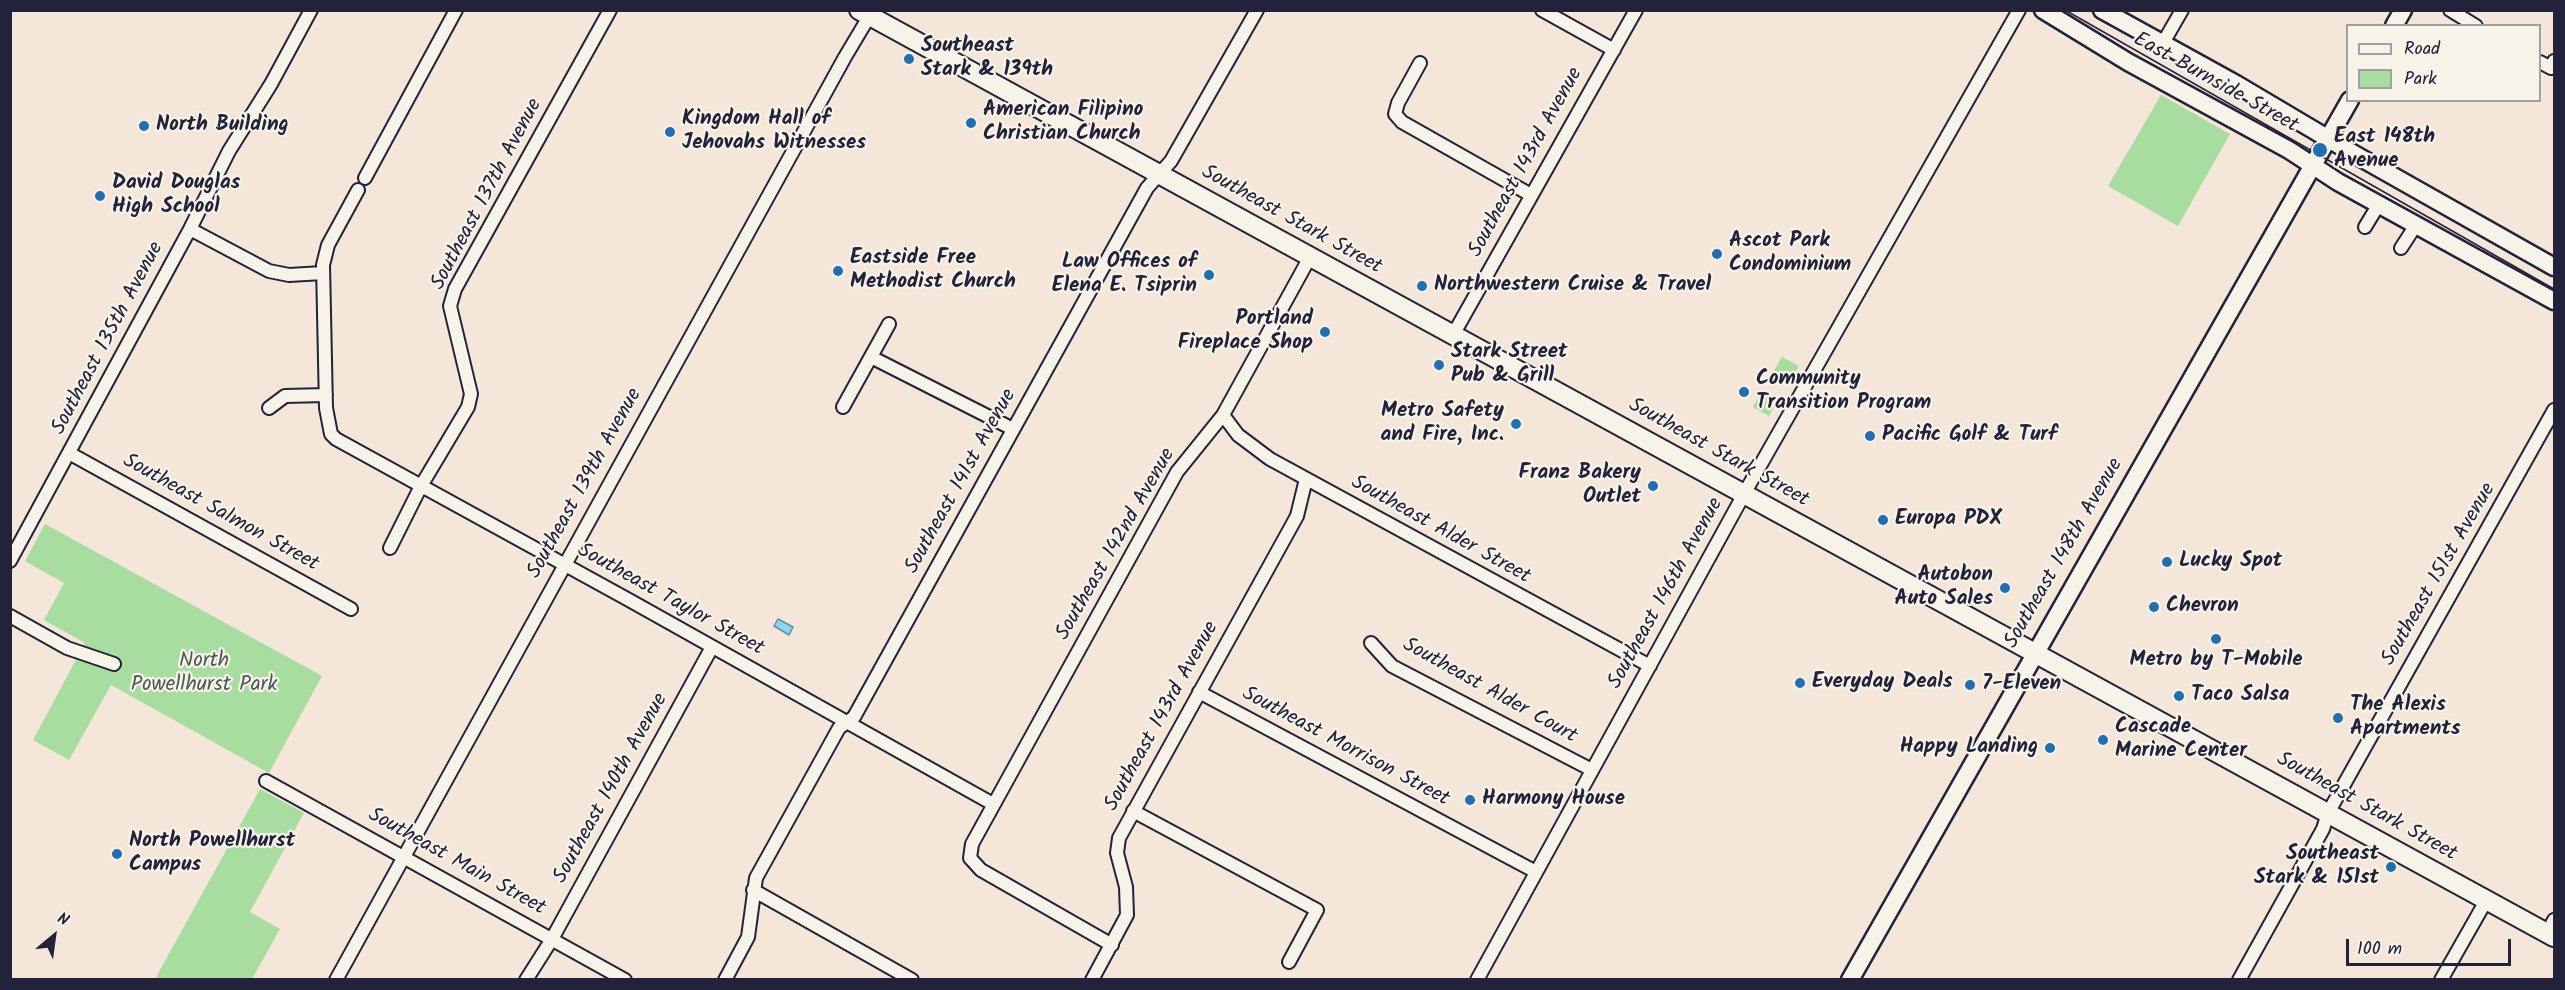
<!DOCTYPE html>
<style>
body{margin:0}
#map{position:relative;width:2565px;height:990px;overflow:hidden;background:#f4e6d9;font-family:Kalam,sans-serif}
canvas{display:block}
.frame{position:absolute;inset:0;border:12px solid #22223b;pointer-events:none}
.legend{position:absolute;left:2346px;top:24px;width:195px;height:78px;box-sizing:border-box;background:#f7f3e8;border:2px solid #a29fa3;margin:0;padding:8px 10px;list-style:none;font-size:18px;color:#22223b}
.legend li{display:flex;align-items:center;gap:12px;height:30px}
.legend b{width:30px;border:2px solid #a29fa3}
.north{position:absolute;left:24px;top:906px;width:60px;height:60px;-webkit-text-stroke:4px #f7f3e8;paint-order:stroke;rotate:29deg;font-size:16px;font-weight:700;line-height:24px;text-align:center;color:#22223b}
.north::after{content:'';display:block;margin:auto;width:21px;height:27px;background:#22223b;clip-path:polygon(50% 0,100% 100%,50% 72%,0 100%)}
.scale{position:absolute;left:2346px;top:939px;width:165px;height:27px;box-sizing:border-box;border:3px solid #22223b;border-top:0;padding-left:8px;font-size:18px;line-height:21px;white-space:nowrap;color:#22223b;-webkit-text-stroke:4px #f7f3e8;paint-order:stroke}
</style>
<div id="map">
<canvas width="2565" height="990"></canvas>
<div class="frame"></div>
<ul class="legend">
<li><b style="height:8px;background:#f7f3e8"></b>Road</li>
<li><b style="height:16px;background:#a8dda0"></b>Park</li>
</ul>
<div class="north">N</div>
<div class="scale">100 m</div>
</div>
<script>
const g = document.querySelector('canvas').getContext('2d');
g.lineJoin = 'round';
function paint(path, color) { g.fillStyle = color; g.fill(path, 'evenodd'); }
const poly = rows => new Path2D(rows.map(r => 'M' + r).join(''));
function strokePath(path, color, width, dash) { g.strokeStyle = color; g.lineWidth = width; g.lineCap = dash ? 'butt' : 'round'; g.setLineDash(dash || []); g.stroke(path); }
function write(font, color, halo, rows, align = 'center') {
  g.font = font + ' Kalam,sans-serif'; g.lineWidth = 4.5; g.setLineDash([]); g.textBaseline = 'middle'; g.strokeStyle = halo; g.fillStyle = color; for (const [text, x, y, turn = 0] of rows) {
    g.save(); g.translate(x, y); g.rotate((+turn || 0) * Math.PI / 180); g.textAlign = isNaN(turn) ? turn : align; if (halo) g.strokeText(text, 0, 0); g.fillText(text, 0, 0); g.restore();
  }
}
paint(poly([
 [2161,95,2230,134,2178,226,2108,186],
 [1782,357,1799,366,1789,383,1772,374],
 [1762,391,1778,400,1769,416,1753,407],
 [45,524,322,676,269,773,111,685,69,760,33,740,85,643,44,620,64,583,25,561],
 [260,789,304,813,250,912,280,929,252,979,155,979]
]), '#a8dda0');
const water = poly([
 [778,619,793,627,789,635,774,626,778,619]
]);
paint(water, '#8cd6ed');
strokePath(water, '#628ea6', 1.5);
const street = poly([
 [1542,10,1614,50],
 [2450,10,2476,26],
 [2163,43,2182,10],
 [2540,62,2551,68,2554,61],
 [1420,63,1398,103,1395,114,1402,122,1531,195],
 [365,178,456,10],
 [358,190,328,245,323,265,326,408,331,434,336,439,629,600,993,804],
 [2365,227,2379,204],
 [190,229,269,271,289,275,323,273],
 [2401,248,2416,225],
 [1453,335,1636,10],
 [871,357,1013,429],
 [843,407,889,324],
 [269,408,285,396,326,395],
 [1223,415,1238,435,1270,459,1650,666],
 [69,453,351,609],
 [390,548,421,486,468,407,471,394,450,306,455,289,610,10],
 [10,561,190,229,229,151,271,84,311,10],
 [10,616,67,648,114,664],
 [1371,643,1392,666,1592,770],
 [1199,692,1536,872],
 [266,781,625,980],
 [1133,811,1317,910,1289,962],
 [753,890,912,980],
 [2547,933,2554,920],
 [1112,945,981,870,970,858,972,844,1177,472,1223,415,1310,257],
 [336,980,845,57,873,10],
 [526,980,552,939,712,647],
 [725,980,748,937,756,878,839,728,854,717,1147,188,1171,161,1257,10],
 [1092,980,1127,915,1126,887,1117,853,1119,838,1297,516,1306,479],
 [1477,980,1744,494,2019,10],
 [2239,980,2323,829,2328,813,2554,410],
 [2441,980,2487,899]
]);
const secondary = poly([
 [2043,10,2128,62,2289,150,2338,182,2554,301],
 [2102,10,2236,84,2354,154,2554,267],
 [2394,26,2403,10],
 [1850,980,2350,100]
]);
const primary = poly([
 [859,10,2554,937]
]);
strokePath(street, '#22223b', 16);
strokePath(secondary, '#22223b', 21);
strokePath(primary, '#22223b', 22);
strokePath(street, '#f7f3e8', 12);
strokePath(secondary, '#f7f3e8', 16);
strokePath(primary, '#f7f3e8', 18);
strokePath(poly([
 [2065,10,2554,289]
]), '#22223b', 1.5);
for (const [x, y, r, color] of [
 [909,59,6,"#1f6fb2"],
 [971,123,6,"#1f6fb2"],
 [144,126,6,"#1f6fb2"],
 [670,132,6,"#1f6fb2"],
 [2320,150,8,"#1f6fb2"],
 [100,196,6,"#1f6fb2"],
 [1717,254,6,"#1f6fb2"],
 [838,271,6,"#1f6fb2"],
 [1209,275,6,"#1f6fb2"],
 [1422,286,6,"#1f6fb2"],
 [1325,332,6,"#1f6fb2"],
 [1439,365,6,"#1f6fb2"],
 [1744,392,6,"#1f6fb2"],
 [1516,424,6,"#1f6fb2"],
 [1870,436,6,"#1f6fb2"],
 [1653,486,6,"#1f6fb2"],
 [1883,520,6,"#1f6fb2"],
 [2167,562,6,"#1f6fb2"],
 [2005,588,6,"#1f6fb2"],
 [2154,607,6,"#1f6fb2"],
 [2216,639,6,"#1f6fb2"],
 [1800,683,6,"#1f6fb2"],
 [1970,685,6,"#1f6fb2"],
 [2179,696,6,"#1f6fb2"],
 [2338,718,6,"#1f6fb2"],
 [2103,740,6,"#1f6fb2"],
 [2050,748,6,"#1f6fb2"],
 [1470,800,6,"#1f6fb2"],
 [117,854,6,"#1f6fb2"],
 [2391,867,6,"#1f6fb2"]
]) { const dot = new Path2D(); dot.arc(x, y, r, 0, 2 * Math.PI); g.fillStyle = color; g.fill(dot); strokePath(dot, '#f7f3e8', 2); }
write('bold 21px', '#22223b', '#f7f3e8', [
 ["Southeast",921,47],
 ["Stark & 139th",921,71],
 ["American Filipino",983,111],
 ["Christian Church",983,135],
 ["Kingdom Hall of",682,120],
 ["Jehovahs Witnesses",682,144],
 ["North Building",156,126],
 ["East 148th",2334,138],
 ["Avenue",2334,162],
 ["David Douglas",112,184],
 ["High School",112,208],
 ["Ascot Park",1729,242],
 ["Condominium",1729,266],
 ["Eastside Free",850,259],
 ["Methodist Church",850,283],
 ["Law Offices of",1197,263,"right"],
 ["Elena E. Tsiprin",1197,287,"right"],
 ["Northwestern Cruise & Travel",1434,286],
 ["Portland",1313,320,"right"],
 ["Fireplace Shop",1313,344,"right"],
 ["Stark Street",1451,353],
 ["Pub & Grill",1451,377],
 ["Community",1756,380],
 ["Transition Program",1756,404],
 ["Metro Safety",1504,412,"right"],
 ["and Fire, Inc.",1504,436,"right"],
 ["Pacific Golf & Turf",1882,436],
 ["Franz Bakery",1641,474,"right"],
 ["Outlet",1641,498,"right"],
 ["Europa PDX",1895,520],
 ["Lucky Spot",2179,562],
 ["Autobon",1993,576,"right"],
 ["Auto Sales",1993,600,"right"],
 ["Chevron",2166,607],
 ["Metro by T-Mobile",2216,661,"center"],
 ["Everyday Deals",1812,683],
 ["7-Eleven",1982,685],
 ["Taco Salsa",2191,696],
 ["The Alexis",2350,706],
 ["Apartments",2350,730],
 ["Cascade",2115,728],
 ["Marine Center",2115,752],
 ["Happy Landing",2038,748,"right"],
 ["Harmony House",1482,800],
 ["North Powellhurst",129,842],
 ["Campus",129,866],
 ["Southeast",2379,855,"right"],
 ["Stark & 151st",2379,879,"right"]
], 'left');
write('21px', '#22223b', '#f7f3e8', [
 ["East Burnside Street",2215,84,29],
 ["Southeast 143rd Avenue",1527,163,-61],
 ["Southeast 137th Avenue",488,195,-62],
 ["Southeast Stark Street",1291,221,29],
 ["Southeast 135th Avenue",109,339,-62],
 ["Southeast Stark Street",1718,454,29],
 ["Southeast 141st Avenue",962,482,-61],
 ["Southeast 139th Avenue",586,484,-61],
 ["Southeast Salmon Street",220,514,29],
 ["Southeast Alder Street",1440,531,29],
 ["Southeast 142nd Avenue",1117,545,-60],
 ["Southeast 148th Avenue",2065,554,-60],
 ["Southeast 151st Avenue",2440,575,-60],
 ["Southeast 146th Avenue",1667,594,-61],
 ["Southeast Taylor Street",670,601,29],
 ["Southeast Alder Court",1489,692,29],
 ["Southeast 143rd Avenue",1163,717,-61],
 ["Southeast Morrison Street",1345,748,28],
 ["Southeast 140th Avenue",612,789,-61],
 ["Southeast Stark Street",2366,808,29],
 ["Southeast Main Street",456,863,29]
]);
write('21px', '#4a5a59', '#f7f3e8', [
 ["North",204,662],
 ["Powellhurst Park",204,686]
]);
</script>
